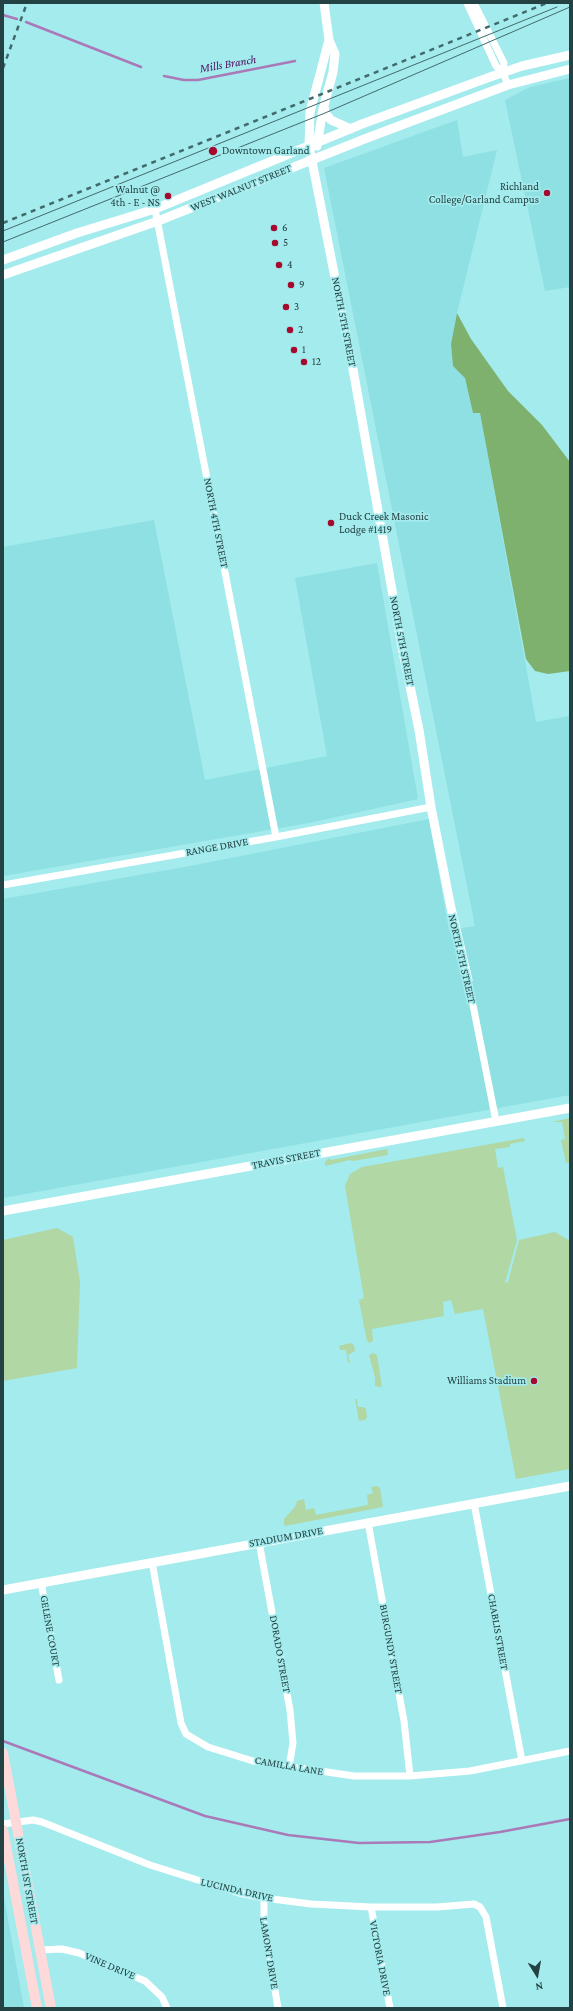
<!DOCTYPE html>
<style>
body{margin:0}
#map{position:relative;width:573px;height:2011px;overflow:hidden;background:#a3ebed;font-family:"Crimson Pro",serif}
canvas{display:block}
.frame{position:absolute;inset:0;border:4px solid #244243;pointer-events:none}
.north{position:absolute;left:517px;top:1955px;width:40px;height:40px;-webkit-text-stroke:3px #a3ebed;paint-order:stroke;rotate:169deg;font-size:11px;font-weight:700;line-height:16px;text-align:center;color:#244243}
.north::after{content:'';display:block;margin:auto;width:14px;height:18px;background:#244243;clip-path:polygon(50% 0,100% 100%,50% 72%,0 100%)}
</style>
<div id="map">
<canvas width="573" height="2011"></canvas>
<div class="frame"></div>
<div class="north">N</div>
</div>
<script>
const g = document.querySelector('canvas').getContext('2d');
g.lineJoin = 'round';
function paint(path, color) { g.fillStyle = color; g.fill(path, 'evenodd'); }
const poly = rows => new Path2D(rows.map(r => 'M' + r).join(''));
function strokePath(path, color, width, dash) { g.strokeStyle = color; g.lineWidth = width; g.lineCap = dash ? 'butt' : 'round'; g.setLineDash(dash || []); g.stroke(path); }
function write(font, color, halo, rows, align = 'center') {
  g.font = font + ' "Crimson Pro",serif'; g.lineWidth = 3.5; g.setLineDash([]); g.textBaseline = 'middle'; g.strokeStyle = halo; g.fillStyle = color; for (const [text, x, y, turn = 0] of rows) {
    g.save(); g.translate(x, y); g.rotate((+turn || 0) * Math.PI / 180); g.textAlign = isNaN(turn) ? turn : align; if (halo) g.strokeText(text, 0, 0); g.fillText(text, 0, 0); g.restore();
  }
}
paint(poly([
 [570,78,570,287,545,291,505,100,530,87],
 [457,120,463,157,497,150,457,313,451,344,453,365,465,378,473,412,480,412,536,722,570,716,570,1095,3,1198,3,899,190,866,429,819,449,930,475,926,324,168],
 [154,520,205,780,327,756,295,578,377,563,418,799,309,823,3,876,3,547],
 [3,1892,24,2008,3,2008]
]), '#8ee0e3');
paint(poly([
 [570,1118,570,1162,566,1163,561,1140,565,1139,562,1122,552,1122],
 [524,1138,525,1141,510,1144,510,1147,495,1149,498,1168,503,1167,517,1240,505,1283,508,1282,519,1240,555,1232,570,1241,570,1469,516,1479,483,1309,455,1314,451,1300,443,1302,444,1316,372,1329,373,1341,370,1343,367,1341,359,1300,364,1298,345,1186,350,1174,362,1167],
 [387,1149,388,1155,353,1161,350,1160,325,1166,325,1162,329,1158,331,1160],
 [57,1228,73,1237,80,1282,77,1368,3,1381,3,1240],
 [350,1343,354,1345,355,1351,348,1355,350,1363,348,1363,346,1350,340,1350,339,1346],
 [373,1353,377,1355,382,1387,375,1386,375,1377,369,1355],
 [355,1399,357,1399,358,1407,363,1407,366,1409,367,1417,365,1420,359,1421],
 [377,1486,380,1488,383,1507,285,1526,284,1524,284,1519,295,1507,297,1501,304,1499,306,1510,314,1508,316,1515,368,1505,367,1495,373,1493,371,1487]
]), '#b0d7a4');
paint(poly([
 [457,313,471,339,508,391,542,425,570,462,570,671,548,674,535,671,526,659,480,413,473,413,465,378,453,366,451,344]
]), '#7eb06e');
strokePath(poly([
 [3,15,17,19],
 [26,22,141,67],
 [164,76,184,80,198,80,295,61],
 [3,1741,205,1816,288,1835,359,1843,430,1842,500,1832,570,1819]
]), '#aa79b8', 2.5);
strokePath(poly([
 [467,3,496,66,503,73,508,85],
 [474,3,504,63,503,73],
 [155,209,276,837],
 [3,885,276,837,431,807],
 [468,980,496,1121],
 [474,1503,522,1761],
 [368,1522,404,1721,410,1776],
 [259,1542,290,1710,293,1743,289,1767],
 [152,1562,181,1723,186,1734,208,1747,253,1761,354,1776,410,1776,470,1771,570,1751],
 [41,1582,59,1680],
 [3,1824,33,1820,42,1822,150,1865,239,1893,264,1898,311,1904,371,1907,437,1907,474,1904,480,1907,486,1917,503,2008],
 [264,1898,264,1925,278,2008],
 [371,1907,390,2008],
 [39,1950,62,1949,79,1953,145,1981,162,1997,167,2008]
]), '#fff', 7);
strokePath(poly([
 [329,40,310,112,309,146,353,369,402,647,419,730,431,807,451,908,468,980],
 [324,106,325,113,331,120,351,129],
 [317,146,323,109,333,72,335,54,329,40,324,3],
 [3,260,77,233,155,209,362,124,490,77,522,66,570,55],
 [3,275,158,221,367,138,508,85,570,69],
 [3,1211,570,1108],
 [3,1590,570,1486]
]), '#fff', 9);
strokePath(poly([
 [3,1753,51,2008],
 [3,1830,37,2008]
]), '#fed9d9', 10);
strokePath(poly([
 [3,231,557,7],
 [3,242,325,113,570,7]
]), '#426a6b', 1);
strokePath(poly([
 [3,68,27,3],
 [3,223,547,3]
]), '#426a6b', 2.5, [5, 5]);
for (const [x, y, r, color] of [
 [213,151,5,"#a5092e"],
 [547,193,4,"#a5092e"],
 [168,196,4,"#a5092e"],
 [274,228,4,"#a5092e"],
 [275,243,4,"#a5092e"],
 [279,265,4,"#a5092e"],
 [291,285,4,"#a5092e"],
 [286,307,4,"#a5092e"],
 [290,330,4,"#a5092e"],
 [294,350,4,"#a5092e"],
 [304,362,4,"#a5092e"],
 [331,523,4,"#a5092e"],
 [534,1381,4,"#a5092e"]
]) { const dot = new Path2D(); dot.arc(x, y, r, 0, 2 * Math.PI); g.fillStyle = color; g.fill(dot); strokePath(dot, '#a3ebed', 1.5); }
write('11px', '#244243', '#a3ebed', [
 ["Downtown Garland",222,151],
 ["Richland",539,187,"right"],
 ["College/Garland Campus",539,200,"right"],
 ["Walnut @",160,190,"right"],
 ["4th - E - NS",160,203,"right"],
 ["6",282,228],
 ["5",283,243],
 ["4",287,265],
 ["9",299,285],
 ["3",294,307],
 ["2",298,330],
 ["1",302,350],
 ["12",312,362],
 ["Duck Creek Masonic",339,517],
 ["Lodge #1419",339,530],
 ["Williams Stadium",526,1381,"right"]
], 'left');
write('11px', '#244243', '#a3ebed', [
 ["WEST WALNUT STREET",241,188,-22],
 ["NORTH 5TH STREET",344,322,79],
 ["NORTH 4TH STREET",216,523,79],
 ["NORTH 5TH STREET",402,641,79],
 ["RANGE DRIVE",217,847,-10],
 ["NORTH 5TH STREET",462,959,77],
 ["TRAVIS STREET",286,1159,-11],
 ["STADIUM DRIVE",286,1537,-10],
 ["GELENE COURT",50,1631,80],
 ["CHABLIS STREET",498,1632,80],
 ["BURGUNDY STREET",391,1649,80],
 ["DORADO STREET",280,1654,80],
 ["CAMILLA LANE",289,1766,10],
 ["NORTH 1ST STREET",27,1881,80],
 ["LUCINDA DRIVE",237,1890,13],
 ["LAMONT DRIVE",269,1953,81],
 ["VICTORIA DRIVE",380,1958,79],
 ["VINE DRIVE",110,1966,23]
]);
write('italic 12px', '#4e0e5e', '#a3ebed', [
 ["Mills Branch",228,64,-10]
]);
</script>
